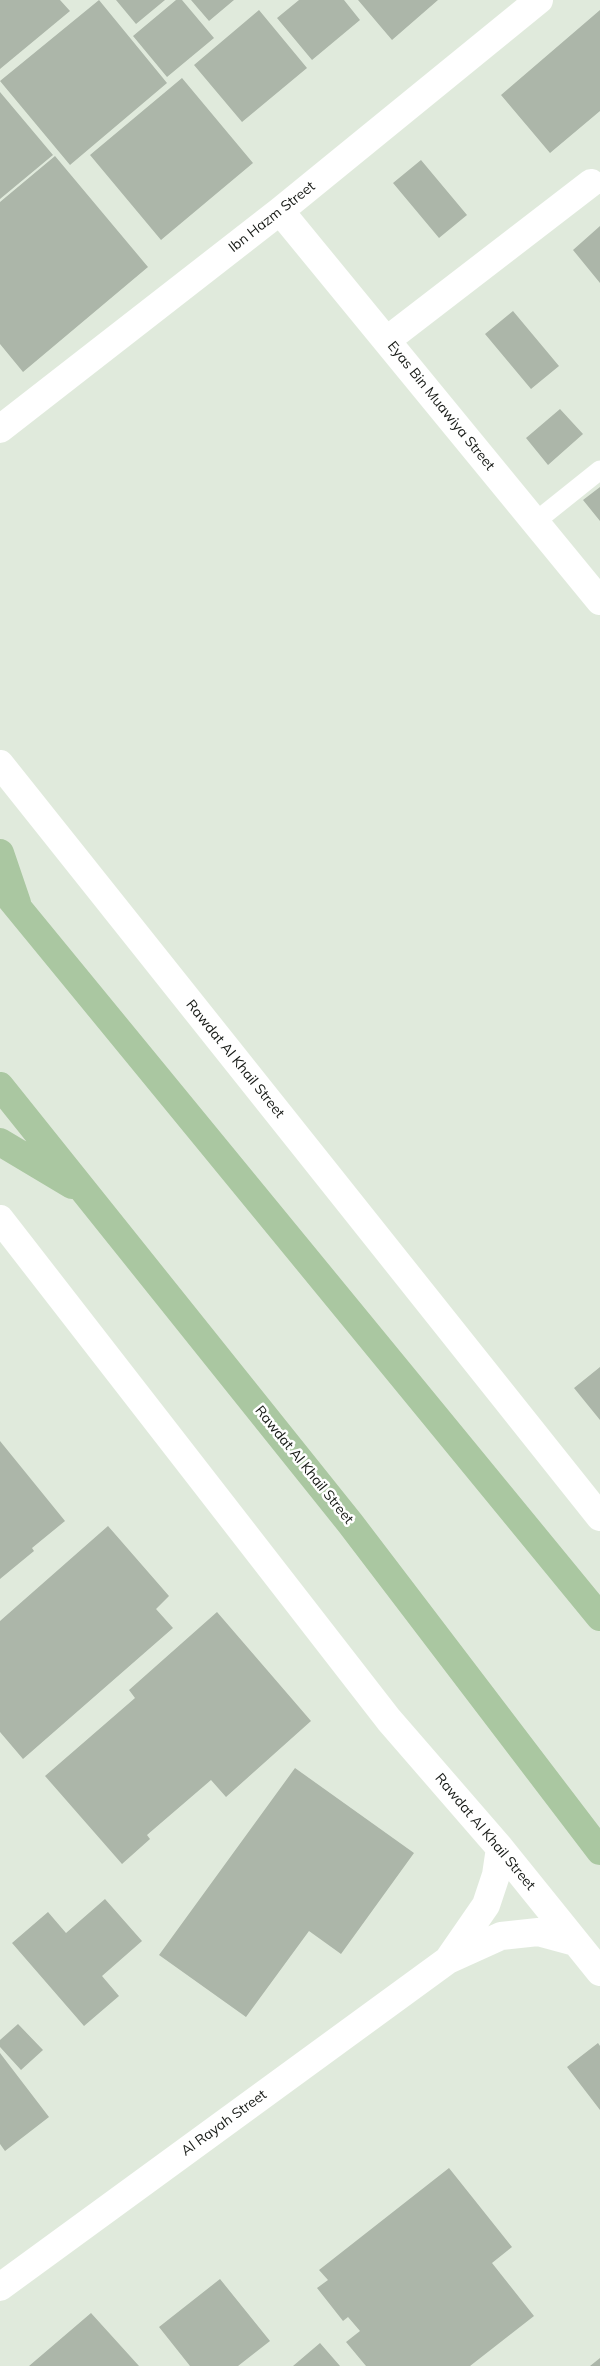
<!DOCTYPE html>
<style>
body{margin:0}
canvas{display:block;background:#e0eadc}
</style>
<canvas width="600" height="2366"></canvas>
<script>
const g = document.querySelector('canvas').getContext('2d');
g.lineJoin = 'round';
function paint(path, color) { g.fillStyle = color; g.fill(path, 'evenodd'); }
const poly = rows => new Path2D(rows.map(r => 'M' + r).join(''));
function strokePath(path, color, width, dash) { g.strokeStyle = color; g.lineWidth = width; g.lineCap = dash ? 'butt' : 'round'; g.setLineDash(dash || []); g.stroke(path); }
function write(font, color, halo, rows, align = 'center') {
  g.font = font + ' Mulish,sans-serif'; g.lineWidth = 5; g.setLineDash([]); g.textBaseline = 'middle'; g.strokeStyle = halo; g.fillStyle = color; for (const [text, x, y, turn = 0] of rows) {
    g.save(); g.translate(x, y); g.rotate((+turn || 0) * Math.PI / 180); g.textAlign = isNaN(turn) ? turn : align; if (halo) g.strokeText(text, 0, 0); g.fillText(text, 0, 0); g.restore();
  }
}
paint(poly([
 [0,0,60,0,70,11,0,69],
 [99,0,167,83,70,165,0,81],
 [116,0,165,0,136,24],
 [176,0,182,0,214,38,167,77,133,36],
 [191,0,234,0,209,21],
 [299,0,344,0,360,20,312,60,277,18],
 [358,0,438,0,392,40],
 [259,10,307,68,242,122,194,65],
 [600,10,600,111,550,153,501,95],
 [182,78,253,163,161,240,90,155],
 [0,92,53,155,0,199],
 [55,156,148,267,23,372,0,344,0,202],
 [421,160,467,215,439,238,393,183],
 [600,226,600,283,573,250],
 [513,311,559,366,531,389,485,334],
 [560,409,583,434,548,465,526,438],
 [600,487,600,521,583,500],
 [600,1367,600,1420,574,1388],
 [0,1441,65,1521,32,1548,34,1551,0,1579],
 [108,1526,169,1596,156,1609,173,1628,23,1759,0,1732,0,1621],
 [217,1612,311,1721,226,1797,211,1780,147,1835,150,1839,122,1864,45,1776,135,1698,129,1690],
 [295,1768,414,1853,341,1954,309,1931,246,2017,159,1955],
 [105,1899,142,1941,102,1976,119,1996,84,2026,12,1943,48,1912,66,1933],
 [18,2024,43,2050,21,2070,0,2047,0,2040],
 [598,2043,600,2046,600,2110,567,2067],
 [0,2053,49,2117,5,2151,0,2144],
 [449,2168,512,2247,492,2263,534,2316,470,2366,366,2366,346,2342,360,2331,348,2317,343,2321,317,2288,328,2280,319,2270],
 [220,2279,270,2341,238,2366,190,2366,159,2327],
 [91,2313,139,2366,29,2366],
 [320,2343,340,2366,293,2366],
 [600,2358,600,2366,590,2366]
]), '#acb6a9');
strokePath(poly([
 [535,522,600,470]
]), '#fff', 19);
strokePath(poly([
 [280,211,600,601],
 [387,340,591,183],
 [0,429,280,211,539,0],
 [0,764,600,1517],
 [0,1219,389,1720,500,1848,600,1972],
 [448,1960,486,1905,496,1875,500,1848],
 [0,2287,448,1960,501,1936,538,1932,575,1942]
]), '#fff', 28);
strokePath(poly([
 [0,853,17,903],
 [0,886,600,1617],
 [0,1086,350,1523,600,1851],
 [0,1142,72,1185]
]), '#aac7a1', 28);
write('14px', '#161915', '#fff', [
 ["Ibn Hazm Street",272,217,-38],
 ["Eyas Bin Muawiya Street",441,406,51],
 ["Rawdat Al Khail Street",235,1059,51],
 ["Rawdat Al Khail Street",304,1465,51],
 ["Rawdat Al Khail Street",485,1832,50],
 ["Al Rayah Street",224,2123,-36]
]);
</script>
